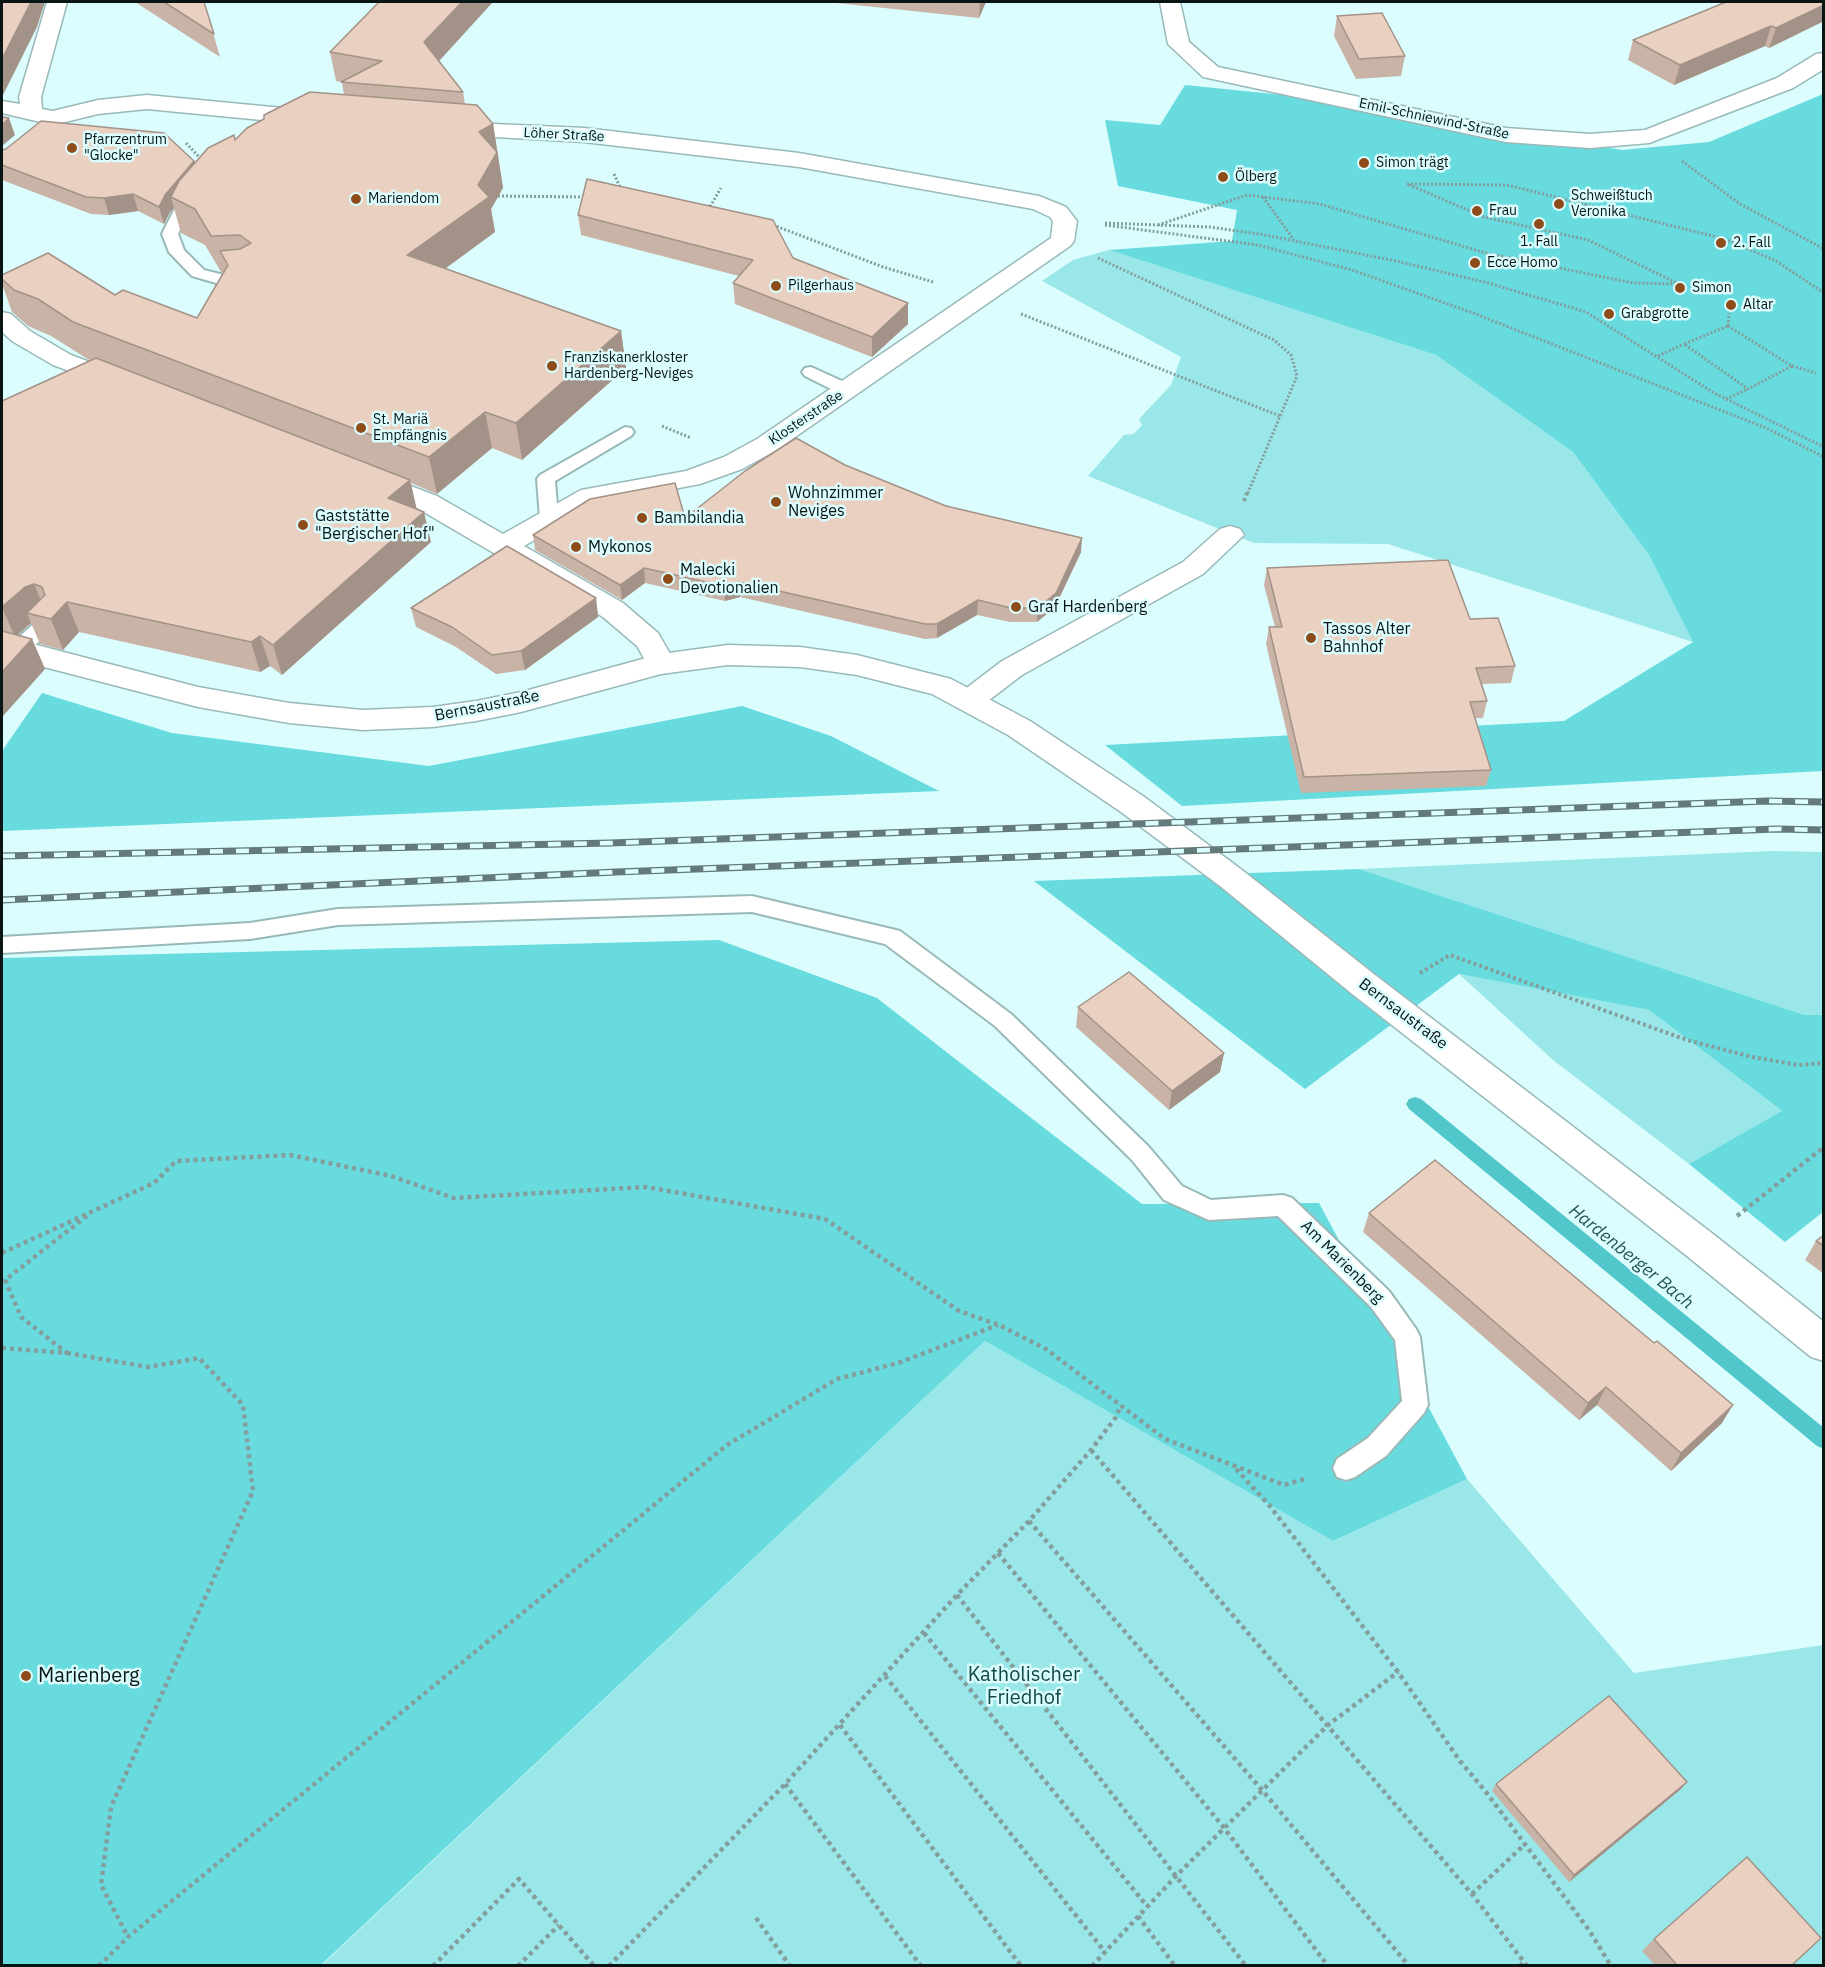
<!DOCTYPE html>
<meta charset="utf-8">
<style>
body{margin:0}
#map{position:relative;width:1825px;height:1967px;overflow:hidden;background:#dcfdfe;font-family:"IBM Plex Sans",sans-serif}
canvas{display:block}
.frame{position:absolute;inset:0;border:3px solid #091515;pointer-events:none}
</style>
<div id="map">
<canvas width="1825" height="1967"></canvas>
<div class="frame"></div>
</div>
<script>
const g = document.querySelector('canvas').getContext('2d');
g.lineJoin = 'round';
function paint(path, color) { g.fillStyle = color; g.fill(path, 'evenodd'); }
const poly = rows => new Path2D(rows.map(r => 'M' + r).join(''));
function strokePath(path, color, width, dash) { g.strokeStyle = color; g.lineWidth = width; g.lineCap = dash ? 'butt' : 'round'; g.setLineDash(dash || []); g.stroke(path); }
function write(font, color, halo, rows, align = 'center') {
  g.font = font + ' "IBM Plex Sans",sans-serif'; g.lineWidth = 5; g.setLineDash([]); g.textBaseline = 'middle'; g.strokeStyle = halo; g.fillStyle = color; for (const [text, x, y, turn = 0] of rows) {
    g.save(); g.translate(x, y); g.rotate((+turn || 0) * Math.PI / 180); g.textAlign = isNaN(turn) ? turn : align; if (halo) g.strokeText(text, 0, 0); g.fillText(text, 0, 0); g.restore();
  }
}
paint(poly([
 [1109,250,1436,355,1573,452,1649,555,1693,642,1388,544,1254,543,1088,476,1124,435,1134,434,1142,425,1139,419,1171,385,1181,357,1042,281,1073,260],
 [1773,851,1823,852,1823,1015,1805,1015,1359,869],
 [1459,974,1649,1010,1783,1112,1689,1164,1553,1060],
 [985,1341,1333,1541,1467,1479,1634,1673,1823,1645,1823,1965,321,1966]
]), '#9ae7e9');
paint(poly([
 [1185,85,1362,103,1622,150,1709,142,1823,94,1823,771,1182,806,1105,745,1564,721,1693,642,1649,555,1573,452,1436,355,1109,250,1232,241,1237,210,1118,186,1105,120,1160,125],
 [42,693,172,733,429,766,742,706,831,736,939,791,2,831,2,751],
 [1359,869,1805,1015,1823,1015,1823,1212,1785,1242,1689,1164,1782,1111,1649,1010,1459,974,1305,1089,1034,881],
 [719,940,877,998,1142,1204,1319,1203,1467,1479,1333,1541,985,1341,321,1965,2,1965,2,958]
]), '#68dbde');
paint(poly([
 [1415,1097,1421,1099,1824,1428,1824,1449,1817,1446,1409,1109,1406,1104,1409,1099,1415,1097]
]), '#52c7cb');
const lane = poly([
 [194,191,202,196,187,214,178,234,184,250,204,270,224,275,250,273,258,278,256,281,223,285,192,276,169,252,162,234,174,210,188,193,194,191],
 [811,367,853,386,856,390,853,394,847,395,841,394,805,376,802,372,805,368,811,367],
 [625,427,631,428,634,432,631,436,555,481,558,518,556,522,549,524,542,522,540,518,537,479,540,475,625,427],
 [46,617,53,619,56,624,53,629,24,655,17,657,10,655,7,650,10,645,39,619,46,617],
 [752,896,900,931,1011,1014,1148,1146,1182,1186,1211,1200,1283,1195,1292,1198,1389,1291,1416,1329,1420,1337,1428,1405,1424,1413,1386,1456,1355,1477,1346,1480,1337,1477,1333,1468,1337,1459,1368,1438,1402,1401,1395,1340,1371,1307,1278,1216,1209,1220,1164,1200,1132,1160,995,1026,885,944,752,912,338,925,250,939,2,953,2,937,250,923,338,909,752,896]
]);
const street = poly([
 [47,2,67,2,41,97,42,109,53,111,98,100,147,95,314,111,322,113,325,118,322,123,314,125,147,109,98,114,53,125,2,113,2,101,20,104,19,97,47,2],
 [1160,2,1180,2,1189,42,1218,67,1506,128,1590,134,1645,130,1777,78,1816,54,1824,53,1824,69,1793,88,1649,143,1590,148,1506,142,1203,77,1168,44,1160,2],
 [449,122,584,128,799,153,1039,196,1066,207,1073,216,1077,221,1074,241,1070,246,775,451,742,469,700,484,599,503,524,546,623,603,658,633,676,664,671,671,661,674,651,671,637,646,603,617,417,508,364,487,360,481,364,475,373,473,382,475,437,496,503,534,581,490,686,471,724,457,757,439,1051,238,1053,221,1050,217,1033,209,799,167,584,142,441,134,438,129,441,124,449,122],
 [2,312,11,314,30,331,71,355,130,377,134,382,130,387,121,390,53,365,12,341,2,332,2,312],
 [1230,526,1240,529,1244,535,1203,574,1022,675,980,707,970,710,960,707,955,700,960,693,1002,661,1183,562,1220,529,1230,526]
]);
const secondary = poly([
 [2,636,198,687,289,703,363,710,433,707,476,701,521,692,661,654,728,645,800,647,857,655,951,679,1030,721,1143,796,1242,870,1375,975,1713,1234,1824,1322,1824,1361,1811,1357,1687,1256,1351,993,1220,886,1121,812,1008,735,932,694,857,675,800,667,728,665,661,674,521,712,476,721,433,727,363,730,289,723,198,707,2,656,2,636]
]);
strokePath(lane, '#99b9b9', 4);
strokePath(street, '#99b9b9', 3);
strokePath(secondary, '#99b9b9', 3);
strokePath(poly([
 [186,143,202,160],
 [1682,161,1740,204,1824,249],
 [614,174,621,189],
 [498,196,585,197],
 [1263,197,1294,240],
 [708,210,721,188],
 [1105,223,1210,227,1265,235,1396,261,1488,283,1586,312,1714,393,1824,447],
 [773,225,883,267,933,282],
 [1105,225,1258,245,1352,270,1473,313,1766,428,1824,457],
 [1158,225,1247,195,1320,204,1486,253,1633,283,1679,284,1588,240,1484,217,1407,184,1507,185,1725,239,1776,261,1824,293],
 [1098,258,1274,340,1291,355,1297,376,1247,495],
 [1021,314,1280,416],
 [1728,326,1729,313],
 [1728,326,1792,366,1748,389,1684,344,1728,326],
 [1658,356,1684,344],
 [1792,366,1816,373],
 [1726,399,1748,389],
 [662,426,691,438]
]), '#849d9d', 3, [2, 2]);
strokePath(poly([
 [1244,501,1247,493],
 [1420,973,1450,955,1687,1040,1752,1057,1798,1065,1824,1063]
]), '#849d9d', 4, [3, 3]);
strokePath(poly([
 [1737,1216,1824,1147],
 [2,1253,154,1183,176,1161,290,1155,391,1176,454,1198,646,1187,825,1219,959,1311,999,1325,1046,1349,1165,1439,1284,1485,1308,1478],
 [2,1348,67,1353,21,1317,5,1280,88,1215],
 [67,1353,148,1367,199,1358,243,1405,253,1491,111,1807,101,1885,128,1937],
 [1091,1450,1472,1894,1527,1966],
 [1236,1469,1269,1505,1398,1672,1460,1761,1486,1792,1589,1930,1611,1966],
 [1029,1521,1262,1790,1409,1966],
 [998,1553,1225,1829,1328,1966],
 [957,1595,1246,1966],
 [924,1633,1147,1906],
 [885,1676,1105,1952],
 [840,1725,1021,1966],
 [785,1784,921,1966],
 [1472,1894,1525,1844],
 [1138,1916,1175,1966],
 [756,1918,790,1966],
 [99,1966,128,1937,727,1445,837,1379,898,1363,998,1325],
 [433,1966,519,1879,594,1966],
 [518,1966,559,1925],
 [609,1966,785,1784,957,1595,1029,1521,1091,1450,1116,1417,1121,1405],
 [1092,1966,1176,1876,1328,1725,1398,1672],
 [1520,1966,1525,1961]
]), '#849d9d', 4.5, [4, 4]);
paint(lane, '#fff');
paint(street, '#fff');
paint(secondary, '#fff');
const rail = poly([
 [2,856,610,843,1767,801,1824,802],
 [2,900,616,872,1777,829,1824,830]
]);
strokePath(rail, '#647979', 7);
strokePath(rail, '#dcfdfe', 4.5, [13]);
paint(poly([
 [135,2,204,2,220,57],
 [827,2,986,2,979,18],
 [1824,2,1824,21,1769,48,1765,46,1674,85,1628,60,1633,40],
 [1337,16,1405,56,1401,76,1356,79,1334,36],
 [330,52,439,61,463,92,465,104,493,124,503,188,491,209,495,232,445,268,621,331,626,368,522,460,492,448,437,494,411,483,416,509,431,542,282,675,270,666,260,672,79,632,63,650,40,644,31,623,18,635,32,639,45,669,2,717,2,401,92,361,86,358,51,336,28,326,12,312,2,284,2,275,115,295,197,318,224,272,221,272,205,245,181,233,174,208,170,212,164,224,138,211,109,215,91,214,2,180,2,150,194,161,195,162,235,140,344,95,342,82,336,81],
 [578,215,793,258,908,303,908,324,872,357,735,304,733,283,739,276,581,235],
 [845,465,946,506,1081,552,1055,607,1037,622,1010,622,977,615,937,638,925,639,740,597,725,601,645,583,622,600,535,550,533,535,685,518],
 [1267,568,1470,619,1515,666,1511,683,1482,684,1487,701,1483,718,1475,718,1491,770,1486,786,1301,793,1266,644,1269,627,1275,627,1264,585],
 [596,598,598,617,525,670,496,674,456,647,416,627,411,608],
 [1078,1007,1224,1053,1220,1072,1169,1110,1076,1027],
 [1369,1213,1722,1423,1671,1471,1597,1405,1579,1420,1363,1232],
 [1824,1235,1824,1274,1805,1260,1816,1241],
 [1687,1782,1681,1789,1569,1882,1492,1791,1496,1784],
 [1654,1939,1792,1965,1655,1965,1642,1951]
]), '#c8b3a6');
paint(poly([
 [31,2,45,2,37,27,2,97,2,59],
 [462,2,493,2,430,71,424,42],
 [980,2,986,2,979,18],
 [1824,5,1824,21,1769,48,1776,28],
 [1771,26,1765,46,1674,85,1680,65],
 [9,118,15,135,2,146,2,125],
 [493,124,503,188,491,209,495,232,415,291,407,255,478,185,479,132],
 [194,161,199,178,171,197,174,208,170,212,164,224,159,207,165,195],
 [133,194,138,211,109,215,104,198],
 [908,303,908,324,872,357,872,337],
 [621,331,626,368,522,460,516,423],
 [485,412,492,448,437,494,429,457],
 [410,480,417,510,388,498],
 [424,512,431,542,282,675,273,645],
 [1082,538,1081,552,1055,607,1037,622,1038,608],
 [644,568,645,583,622,600,620,585],
 [739,582,740,597,725,601,724,586],
 [34,584,47,615,27,613,31,623,15,637,2,607,25,587],
 [596,598,598,617,525,670,521,651],
 [978,600,977,615,937,638,937,624],
 [67,602,79,632,63,650,51,619],
 [260,636,270,666,260,672,251,642],
 [32,639,45,669,2,717,2,672],
 [1224,1053,1220,1072,1169,1110,1172,1091],
 [1606,1387,1597,1405,1579,1420,1588,1403],
 [1733,1405,1722,1423,1671,1471,1681,1453],
 [1687,1782,1681,1789,1569,1882,1574,1875]
]), '#a39287');
const building = poly([
 [2,2,31,2,2,59,2,2],
 [164,2,204,2,214,34,164,2],
 [379,2,462,2,424,42,463,92,341,82,382,61,330,52,379,2],
 [1726,2,1824,2,1824,5,1776,28,1771,26,1680,65,1633,40,1726,2],
 [1382,13,1405,56,1359,59,1337,16,1382,13],
 [310,92,477,105,493,124,479,132,497,152,478,185,489,197,407,255,621,331,516,423,485,412,429,457,73,322,38,299,14,290,2,279,2,275,48,253,115,295,123,290,197,318,228,265,220,251,240,249,251,243,240,235,211,236,195,209,171,197,179,181,208,148,234,135,235,140,247,128,264,119,264,115,310,92],
 [2,117,9,118,2,125,2,117],
 [41,121,164,133,194,161,165,195,159,207,133,194,104,198,86,197,2,165,2,150,6,149,41,121],
 [587,179,773,220,793,258,908,303,872,337,733,283,753,260,578,215,587,179],
 [96,358,410,480,388,498,424,512,273,645,260,636,251,642,67,602,51,619,27,613,45,595,42,587,34,584,25,587,2,607,2,401,96,358],
 [796,438,845,465,946,506,1082,538,1056,593,1038,608,1011,608,978,600,937,624,925,624,739,582,724,586,644,568,620,585,533,535,590,499,675,483,685,518,745,471,796,438],
 [507,546,596,598,521,651,492,655,452,627,411,608,507,546],
 [1448,560,1470,619,1498,618,1515,666,1476,668,1487,701,1470,702,1491,770,1304,777,1269,627,1282,627,1267,568,1448,560],
 [2,631,32,639,2,672,2,631],
 [1129,972,1224,1053,1172,1091,1078,1007,1129,972],
 [1435,1160,1654,1343,1657,1341,1733,1405,1681,1453,1606,1387,1588,1403,1369,1213,1435,1160],
 [1824,1235,1824,1246,1816,1241,1824,1235],
 [1609,1696,1687,1782,1574,1875,1496,1784,1609,1696],
 [1747,1857,1821,1938,1792,1965,1677,1965,1654,1939,1747,1857]
]);
paint(building, '#e9d0c1');
strokePath(building, '#a39287', 1.5);
for (const [x, y, r, color] of [
 [72,148,6,"#8e4c1a"],
 [1364,163,6,"#8e4c1a"],
 [1223,177,6,"#8e4c1a"],
 [356,199,6,"#8e4c1a"],
 [1559,204,6,"#8e4c1a"],
 [1477,211,6,"#8e4c1a"],
 [1539,224,6,"#8e4c1a"],
 [1721,243,6,"#8e4c1a"],
 [1475,263,6,"#8e4c1a"],
 [776,286,6,"#8e4c1a"],
 [1680,288,6,"#8e4c1a"],
 [1731,305,6,"#8e4c1a"],
 [1609,314,6,"#8e4c1a"],
 [552,366,6,"#8e4c1a"],
 [361,428,6,"#8e4c1a"],
 [776,502,6,"#8e4c1a"],
 [642,518,6,"#8e4c1a"],
 [303,525,6,"#8e4c1a"],
 [576,547,6,"#8e4c1a"],
 [668,579,6,"#8e4c1a"],
 [1016,607,6,"#8e4c1a"],
 [1311,638,6,"#8e4c1a"],
 [26,1676,6,"#8e4c1a"]
]) { const dot = new Path2D(); dot.arc(x, y, r, 0, 2 * Math.PI); g.fillStyle = color; g.fill(dot); strokePath(dot, '#dcfdfe', 2); }
write('14px', '#091515', '#dcfdfe', [
 ["Emil-Schniewind-Straße",1434,119,12],
 ["Löher Straße",564,135,3],
 ["Klosterstraße",806,418,-34]
]);
write('14px', '#091515', '#dcfdfe', [
 ["Pfarrzentrum",84,140],
 ["\"Glocke\"",84,156],
 ["Simon trägt",1376,163],
 ["Ölberg",1235,177],
 ["Schweißtuch",1571,196],
 ["Veronika",1571,212],
 ["Mariendom",368,199],
 ["Frau",1489,211],
 ["1. Fall",1539,242,"center"],
 ["2. Fall",1733,243],
 ["Ecce Homo",1487,263],
 ["Pilgerhaus",788,286],
 ["Simon",1692,288],
 ["Altar",1743,305],
 ["Grabgrotte",1621,314],
 ["Franziskanerkloster",564,358],
 ["Hardenberg-Neviges",564,374],
 ["St. Mariä",373,420],
 ["Empfängnis",373,436]
], 'left');
write('16px', '#091515', '#dcfdfe', [
 ["Wohnzimmer",788,493],
 ["Neviges",788,511],
 ["Gaststätte",315,516],
 ["\"Bergischer Hof\"",315,534],
 ["Bambilandia",654,518],
 ["Mykonos",588,547],
 ["Malecki",680,570],
 ["Devotionalien",680,588],
 ["Graf Hardenberg",1028,607],
 ["Tassos Alter",1323,629],
 ["Bahnhof",1323,647]
], 'left');
write('16px', '#091515', '#dcfdfe', [
 ["Bernsaustraße",487,706,-11],
 ["Bernsaustraße",1403,1014,37],
 ["Am Marienberg",1342,1262,45]
]);
write('italic 18px', '#235657', '#dcfdfe', [
 ["Hardenberger Bach",1631,1257,39]
]);
write('20px', '#134849', '#dcfdfe', [
 ["Katholischer",1024,1675],
 ["Friedhof",1024,1698]
]);
write('20px', '#091515', '#dcfdfe', [
 ["Marienberg",38,1676]
], 'left');
</script>
